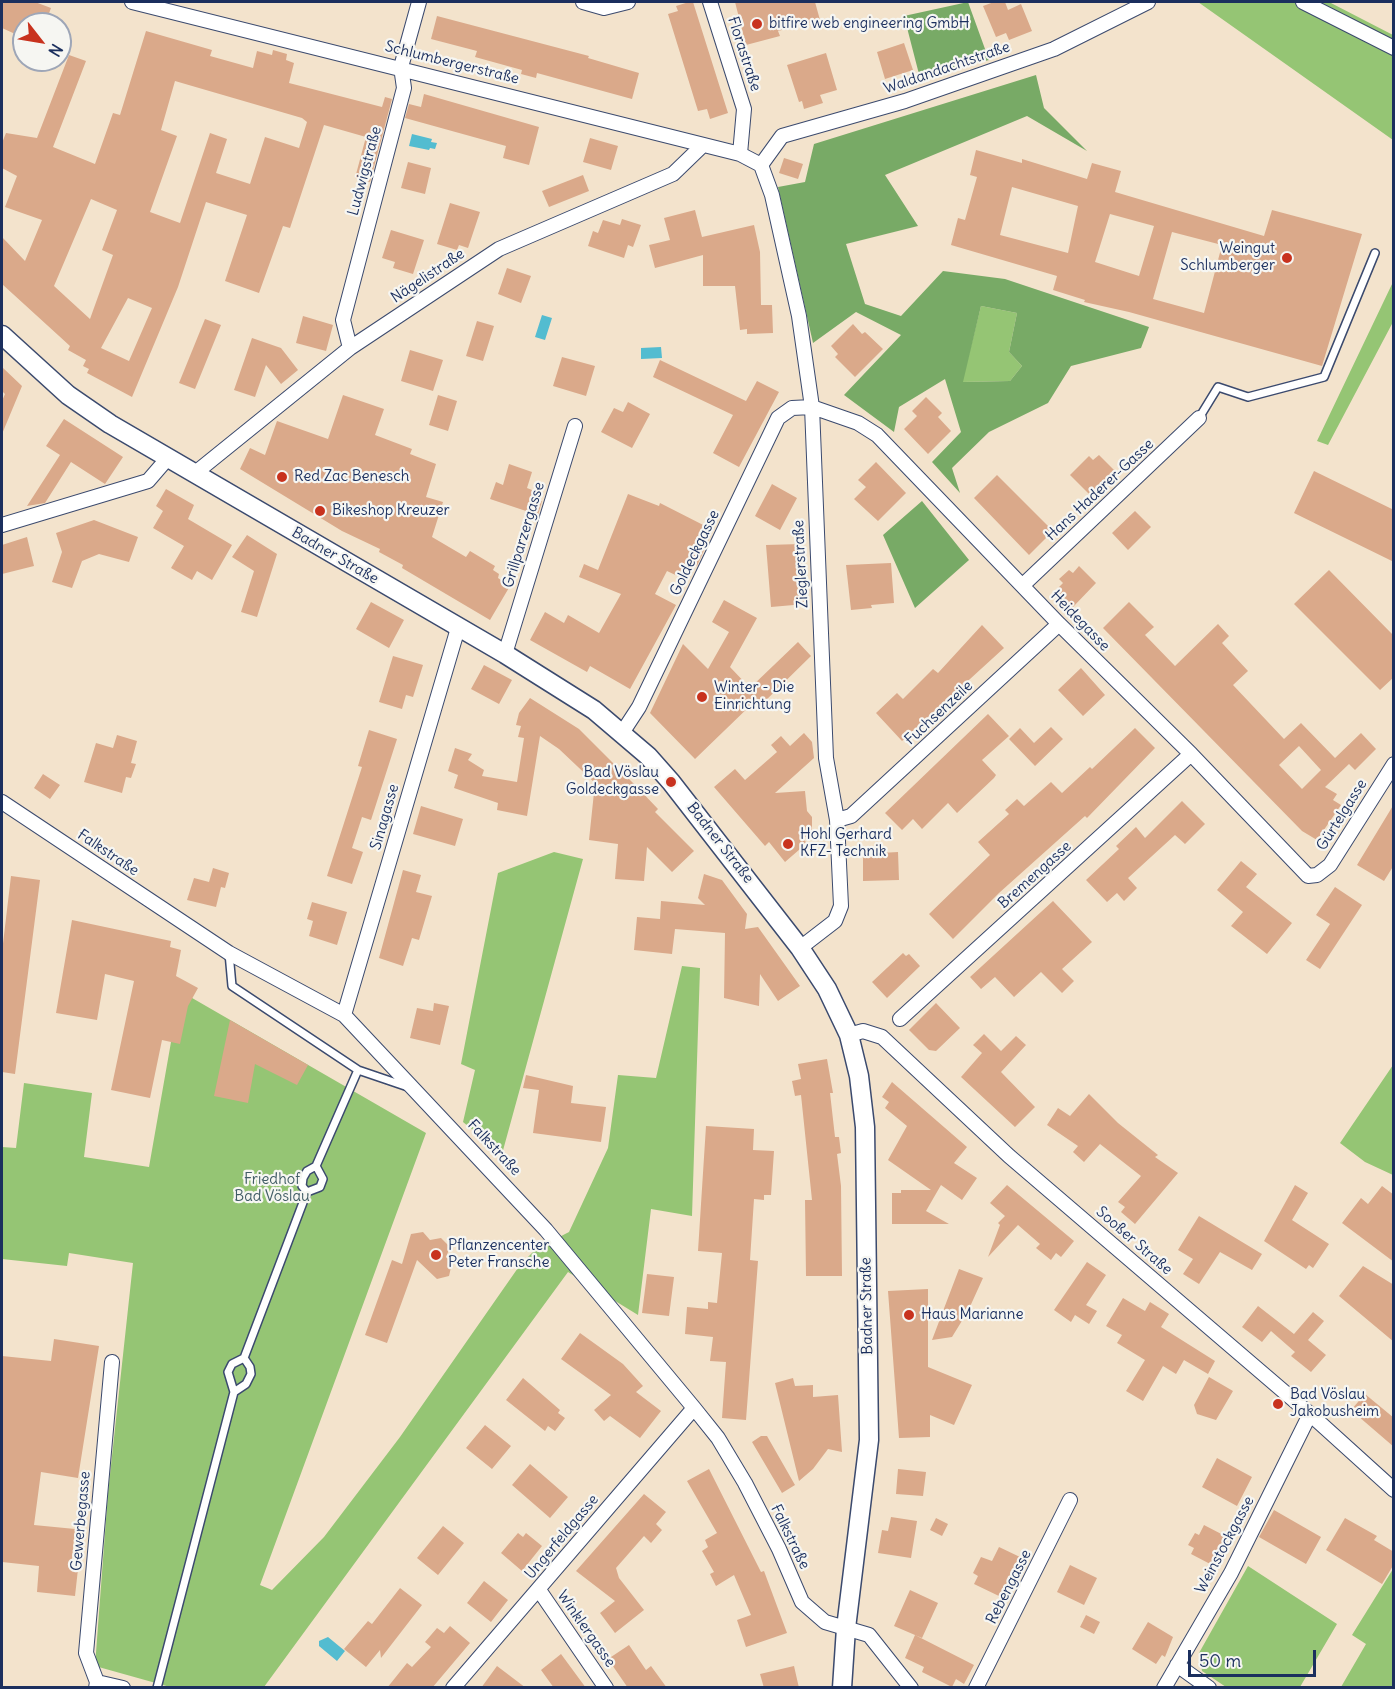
<!DOCTYPE html>
<meta charset="utf-8">
<style>
body{margin:0}
#map{position:relative;width:1395px;height:1689px;overflow:hidden;background:#f3e3cc;font-family:Delius,sans-serif}
canvas{display:block}
.frame{position:absolute;inset:0;border:3px solid #1b2f5e;pointer-events:none}
.north{position:absolute;left:12px;top:12px;width:60px;height:60px;box-sizing:border-box;background:#f6f6f2;border:2px solid #9ea6b7;border-radius:50%;rotate:121deg;font-size:16px;font-weight:700;line-height:24px;text-align:center;color:#1b2f5e}
.north::after{content:'';display:block;margin:auto;width:21px;height:27px;background:#c8321e;clip-path:polygon(50% 0,100% 100%,50% 72%,0 100%)}
.scale{position:absolute;left:1188px;top:1650px;width:128px;height:27px;box-sizing:border-box;border:3px solid #1b2f5e;border-top:0;padding-left:8px;font-size:18px;line-height:21px;white-space:nowrap;color:#1b2f5e;-webkit-text-stroke:4px #f6f6f2;paint-order:stroke}
</style>
<div id="map">
<canvas width="1395" height="1689"></canvas>
<div class="frame"></div>
<div class="north">N</div>
<div class="scale">50 m</div>
</div>
<script>
const g = document.querySelector('canvas').getContext('2d');
g.lineJoin = 'round';
function paint(path, color) { g.fillStyle = color; g.fill(path, 'evenodd'); }
const poly = rows => new Path2D(rows.map(r => 'M' + r).join(''));
function strokePath(path, color, width, dash) { g.strokeStyle = color; g.lineWidth = width; g.lineCap = dash ? 'butt' : 'round'; g.setLineDash(dash || []); g.stroke(path); }
function write(font, color, halo, rows, align = 'center') {
  g.font = font + ' Delius,sans-serif'; g.lineWidth = 4.5; g.setLineDash([]); g.textBaseline = 'middle'; g.strokeStyle = halo; g.fillStyle = color; for (const [text, x, y, turn = 0] of rows) {
    g.save(); g.translate(x, y); g.rotate((+turn || 0) * Math.PI / 180); g.textAlign = isNaN(turn) ? turn : align; if (halo) g.strokeText(text, 0, 0); g.fillText(text, 0, 0); g.restore();
  }
}
paint(poly([
 [1198,2,1329,2,1393,35,1393,140],
 [1393,282,1393,322,1328,445,1317,441],
 [981,306,1017,313,1009,352,1022,366,1010,381,962,382],
 [554,852,583,859,502,1154,463,1122,475,1070,461,1064,498,873],
 [682,966,700,968,692,1216,651,1209,638,1315,568,1272,264,1687,170,1687,95,1666,108,1493,133,1263,69,1253,67,1266,2,1259,2,1147,16,1148,24,1083,92,1093,84,1157,149,1167,180,991,426,1133,260,1585,272,1590,324,1537,400,1437,520,1265,536,1249,569,1232,608,1148,618,1075,656,1078],
 [1393,1065,1393,1175,1365,1162,1340,1143],
 [1248,1566,1337,1624,1300,1687,1226,1687,1202,1671,1199,1653],
 [1393,1569,1393,1687,1341,1687,1366,1644,1352,1635]
]), '#95c574');
paint(poly([
 [968,2,989,60,920,78,904,16],
 [1036,75,1044,108,1087,151,1027,116,885,175,918,226,846,244,865,304,901,316,943,271,1005,279,1149,327,1141,348,1071,366,1048,403,989,432,952,468,960,493,932,462,961,432,945,379,899,407,894,432,844,395,901,335,856,312,813,343,778,187,805,182,814,144],
 [981,306,1017,313,1009,352,1022,366,1010,381,963,382],
 [922,501,969,560,915,608,883,535]
]), '#78aa66');
paint(poly([
 [412,134,432,139,431,142,437,143,435,149,430,148,429,150,409,146],
 [542,315,552,318,545,340,535,337],
 [661,347,662,358,641,359,641,348],
 [328,1637,345,1651,337,1661,319,1646,319,1641]
]), '#53bcd0');
paint(poly([
 [2,2,35,2,51,8,45,24,24,24,24,38,2,28],
 [689,2,693,2,728,113,710,119,707,109,698,111,668,14,678,11,676,6],
 [735,2,815,2,820,20,778,31,780,36,746,45],
 [994,2,1005,2,1008,10,1021,4,1032,31,1009,40,1006,33,996,37,983,6],
 [437,16,589,56,588,58,639,73,632,99,537,73,536,78,521,74,522,70,475,57,477,51,431,39],
 [146,31,212,50,210,56,253,68,257,51,272,55,273,50,287,54,286,60,294,63,289,83,382,107,385,97,392,99,370,182,355,178,366,137,324,125,290,228,283,226,259,293,225,281,247,215,206,202,178,287,132,397,87,373,89,369,83,366,86,360,68,350,70,346,2,284,2,237,25,261,42,220,5,207,17,176,2,168,2,143,6,133,37,138,69,55,86,61,53,147,95,164,113,113,120,115],
 [175,81,302,118,307,122,299,148,265,137,250,184,216,173,227,139,210,133,180,223,150,212,177,136,161,130],
 [91,199,117,210,102,250,113,255,90,319,54,286],
 [128,298,152,308,129,361,101,348],
 [904,43,913,70,885,79,877,52],
 [826,53,837,90,820,95,823,103,804,109,802,101,799,102,787,65],
 [424,94,539,127,529,165,503,158,506,146,405,118,409,104,421,107],
 [590,138,618,146,611,170,583,162],
 [976,150,1022,163,1022,159,1087,179,1092,163,1121,171,1115,192,1264,236,1272,210,1362,234,1322,366,1129,312,1084,302,1085,300,1053,290,1057,276,951,245,958,218,965,220,977,177,970,175],
 [1012,187,1078,206,1068,253,1000,235],
 [1110,214,1154,226,1139,276,1095,262],
 [1172,232,1222,245,1204,313,1153,299],
 [784,158,803,164,798,179,779,173],
 [408,162,431,168,425,194,401,188],
 [583,175,589,191,549,207,542,191],
 [450,203,480,212,468,248,459,245,457,250,437,244],
 [695,210,702,237,754,225,760,252,761,305,772,305,773,333,747,334,747,329,740,330,735,286,703,286,703,255,655,268,649,245,670,240,664,218],
 [622,219,641,225,633,247,628,245,624,258,588,246,593,231,598,233,603,220,620,225],
 [391,230,424,240,413,274,393,268,395,262,382,258],
 [507,268,531,276,521,303,498,294],
 [303,316,333,325,326,351,296,343],
 [205,319,221,325,195,389,179,383],
 [477,321,494,326,483,361,466,356],
 [853,324,862,334,865,332,883,349,855,377,835,357,838,354,831,346],
 [252,338,281,348,298,370,281,384,266,365,255,397,234,390],
 [410,350,443,360,433,391,401,381],
 [562,357,595,366,586,396,553,386],
 [660,360,746,401,757,381,779,392,739,467,713,453,733,415,653,377],
 [2,367,22,386,2,434,2,401,5,394,2,391],
 [343,395,384,409,375,435,412,449,410,454,436,464,426,497,443,502,432,537,466,557,470,551,495,566,493,570,499,574,498,578,510,586,490,620,402,568,403,565,379,552,380,549,342,531,240,469,250,448,265,455,277,421,328,439],
 [438,395,457,401,448,431,429,425],
 [926,397,942,413,938,417,951,431,928,454,904,429,917,416,912,411],
 [628,402,650,414,632,448,601,432,614,408,623,412],
 [64,419,123,457,105,484,71,462,45,503,27,506,60,455,46,446],
 [1099,455,1116,472,1091,496,1070,475,1089,456,1093,460],
 [876,462,906,493,878,521,854,499,866,487,858,480],
 [509,464,532,472,527,488,537,492,535,499,542,501,538,515,490,499,496,482,503,485],
 [1314,471,1394,510,1394,562,1294,513],
 [997,475,1053,531,1029,555,974,498],
 [772,484,797,498,780,530,755,516],
 [166,489,194,505,188,519,232,545,212,580,197,571,192,580,171,568,184,546,153,528,163,511,156,506],
 [628,494,659,506,660,503,713,530,697,566,693,565,686,580,667,571,655,594,676,605,630,689,590,666,587,672,530,640,545,612,564,623,568,615,599,633,621,594,579,577,584,564,598,570],
 [1135,511,1151,527,1128,550,1112,533],
 [94,520,138,537,129,562,99,554,82,561,72,588,52,582,62,552,56,533],
 [247,535,277,554,257,617,241,612,254,571,232,557],
 [27,537,34,566,2,574,2,545],
 [801,544,805,604,771,607,766,545],
 [891,563,894,603,871,605,872,608,851,610,846,565],
 [1079,566,1096,583,1073,607,1056,590,1063,583,1059,579,1069,570,1073,573],
 [1329,570,1394,636,1394,677,1380,690,1294,604],
 [724,600,757,618,730,667,750,688,798,642,811,656,759,707,754,702,695,759,650,713,683,644,708,669,729,632,712,622],
 [371,602,404,620,389,648,356,629],
 [1129,602,1154,627,1145,635,1175,666,1218,624,1229,636,1222,643,1248,671,1233,685,1284,739,1301,723,1335,758,1361,733,1376,749,1355,770,1349,764,1325,787,1337,794,1333,800,1341,805,1317,840,1302,831,1103,628],
 [1299,746,1321,770,1302,789,1279,765],
 [982,625,1004,648,902,741,876,713,897,693,903,699,933,669,938,673],
 [393,656,423,665,413,697,406,695,402,709,379,702],
 [484,665,512,680,499,704,471,689],
 [1081,668,1105,695,1083,716,1058,690],
 [530,698,579,729,637,787,658,809,655,812,694,851,672,872,647,847,644,881,615,879,618,844,589,840,595,783,559,749,540,736,527,816,497,810,498,803,454,788,458,775,448,771,455,748,472,754,468,760,484,770,482,776,517,782,524,738,518,737,521,726,516,725,519,713],
 [988,714,1009,736,982,760,996,775,994,778,957,813,948,803,922,829,913,819,902,830,885,813],
 [1051,727,1063,739,1035,766,1009,739,1020,728,1034,743],
 [1135,728,1155,748,1087,818,1085,816,999,893,953,939,929,914,990,855,978,842,1009,814,1005,810,1017,799,1024,806,1051,782,1062,793,1090,767,1092,769],
 [369,730,397,739,371,820,362,817,352,848,363,852,352,884,327,876,362,767,358,766],
 [804,733,812,742,814,758,775,793,805,791,807,811,812,817,812,831,803,839,807,843,785,862,769,842,765,846,714,787,735,769,745,780,777,752,771,745,781,736,790,746],
 [117,735,137,741,131,763,136,764,131,778,126,777,122,793,84,782,96,743,113,748],
 [43,774,60,785,50,799,34,788],
 [1182,801,1205,824,1185,844,1175,835,1128,878,1137,888,1124,901,1117,893,1107,902,1086,880,1119,849,1116,846,1136,827,1145,838],
 [1394,804,1394,865,1384,881,1357,865],
 [421,806,463,819,455,846,413,834],
 [898,852,899,880,863,881,863,854],
 [1241,861,1257,874,1246,887,1292,923,1267,954,1231,926,1243,912,1217,890],
 [213,868,229,873,225,888,221,887,216,907,187,900,194,878,209,882],
 [403,870,421,875,416,892,432,896,419,940,412,938,403,966,379,958],
 [704,874,722,880,747,914,745,929,758,927,800,986,778,1001,760,974,759,1006,724,998,725,933,675,929,672,954,634,950,637,917,660,919,661,901,705,905,698,898],
 [11,876,40,880,15,1074,2,1072,2,952],
 [1335,887,1362,905,1320,969,1306,960,1330,924,1316,915],
 [1053,901,1092,942,1062,969,1074,981,1062,993,1041,972,1014,997,995,977,981,989,970,977],
 [312,902,347,912,337,945,309,936,313,921,307,919],
 [72,920,171,941,170,947,181,950,176,976,198,988,188,1006,180,1044,162,1040,150,1098,111,1090,134,981,105,974,97,1020,56,1013],
 [903,953,906,956,909,954,920,966,887,998,872,982],
 [434,1003,449,1006,440,1045,410,1038,417,1008,433,1011],
 [936,1003,960,1028,936,1051,929,1050,909,1030],
 [230,1020,308,1065,297,1085,255,1064,248,1103,214,1096],
 [984,1034,1001,1051,1016,1036,1026,1045,1001,1072,1035,1107,1015,1127,961,1077,982,1053,973,1045],
 [827,1059,833,1093,830,1093,835,1137,839,1137,841,1153,837,1154,841,1186,842,1276,806,1276,805,1200,812,1200,801,1095,795,1096,792,1081,801,1079,798,1064],
 [526,1075,573,1086,571,1103,606,1107,601,1142,533,1133,539,1090,523,1088],
 [892,1082,967,1147,954,1163,977,1178,962,1200,941,1185,926,1211,949,1224,892,1224,892,1193,901,1193,901,1190,931,1190,888,1160,907,1126,885,1108,889,1102,882,1097],
 [1089,1094,1118,1123,1158,1155,1155,1157,1178,1173,1135,1224,1121,1212,1125,1207,1118,1202,1141,1176,1100,1144,1084,1162,1073,1152,1078,1146,1047,1125,1058,1108,1070,1116],
 [706,1126,754,1129,753,1150,774,1151,771,1195,764,1195,764,1200,754,1199,750,1260,758,1261,746,1420,722,1418,726,1362,710,1361,713,1337,685,1334,687,1307,708,1309,708,1302,717,1303,722,1253,698,1251],
 [1007,1185,1074,1241,1061,1257,1056,1253,1051,1260,1036,1248,1040,1244,1018,1225,988,1257,1000,1225,998,1223,1005,1216,990,1203],
 [1295,1185,1308,1193,1292,1220,1329,1244,1313,1268,1309,1265,1306,1269,1264,1241],
 [1382,1186,1394,1195,1394,1262,1342,1223,1361,1198,1368,1204],
 [1199,1216,1262,1254,1252,1270,1220,1252,1199,1284,1183,1274,1193,1259,1178,1250],
 [423,1232,430,1240,441,1238,450,1247,446,1257,452,1263,449,1276,437,1279,417,1260,387,1343,365,1335,392,1260,402,1264,411,1234],
 [1087,1262,1106,1275,1086,1305,1097,1311,1089,1324,1075,1315,1071,1322,1054,1310],
 [1363,1266,1394,1285,1394,1342,1339,1296],
 [959,1269,983,1278,968,1311,952,1337,932,1340],
 [647,1274,674,1277,669,1316,642,1313],
 [928,1289,928,1367,972,1385,954,1425,930,1415,930,1437,899,1438,888,1291],
 [1123,1298,1145,1311,1150,1302,1169,1314,1161,1327,1215,1361,1208,1374,1184,1360,1176,1374,1163,1366,1143,1401,1126,1391,1145,1360,1117,1343,1122,1335,1106,1326],
 [1258,1306,1294,1334,1313,1312,1324,1321,1308,1340,1326,1355,1311,1372,1291,1356,1295,1352,1271,1331,1262,1342,1242,1327],
 [580,1333,623,1364,643,1386,636,1392,661,1411,640,1438,610,1416,604,1421,594,1410,611,1395,561,1359],
 [54,1339,99,1346,78,1478,41,1472,34,1525,75,1529,71,1568,78,1569,75,1596,37,1592,39,1566,2,1562,2,1356,51,1361],
 [1209,1377,1233,1391,1216,1420,1197,1414,1194,1405],
 [523,1378,560,1410,558,1413,565,1418,555,1431,548,1426,545,1431,506,1400],
 [793,1378,795,1386,813,1385,813,1397,838,1395,842,1452,828,1449,813,1469,799,1481,775,1383],
 [1365,1394,1394,1418,1394,1447,1351,1410],
 [485,1425,511,1446,492,1469,466,1448],
 [761,1436,767,1436,795,1485,782,1493,752,1442],
 [1217,1458,1252,1477,1237,1506,1202,1487],
 [530,1464,568,1497,550,1518,512,1485],
 [709,1469,761,1572,764,1571,787,1633,746,1647,737,1620,751,1615,734,1575,716,1586,710,1574,714,1572,702,1551,708,1547,705,1540,717,1533,687,1481],
 [898,1469,926,1472,923,1496,896,1494],
 [644,1494,666,1512,656,1524,662,1530,651,1543,644,1536,616,1568,619,1578,644,1610,615,1633,600,1613,615,1601,576,1571],
 [1274,1510,1321,1537,1306,1564,1259,1537],
 [891,1517,917,1521,911,1558,878,1553,882,1530,888,1531],
 [936,1518,948,1524,942,1536,930,1530],
 [1345,1518,1377,1536,1374,1540,1394,1552,1394,1564,1382,1584,1326,1550],
 [1204,1525,1229,1538,1214,1566,1191,1554,1194,1548,1188,1545,1195,1533,1199,1535],
 [443,1526,464,1543,438,1575,417,1558],
 [518,1533,523,1537,526,1533,542,1546,522,1571,501,1553],
 [999,1547,1020,1557,1001,1597,974,1584,978,1576,973,1573,981,1557,992,1561],
 [1070,1565,1097,1578,1084,1605,1057,1592],
 [484,1581,508,1600,491,1622,467,1603],
 [400,1588,422,1605,381,1658,380,1650,366,1667,344,1649,368,1621,372,1624],
 [910,1590,938,1603,922,1638,894,1626],
 [1086,1615,1100,1622,1094,1634,1080,1627],
 [1148,1622,1173,1637,1165,1657,1162,1655,1156,1664,1132,1649],
 [450,1626,470,1643,432,1688,387,1688,407,1663,412,1667,431,1647,425,1642,437,1628,444,1633],
 [915,1635,974,1665,964,1684,956,1679,952,1687,922,1672,924,1667,905,1658],
 [629,1645,646,1670,651,1666,667,1688,628,1688,608,1659],
 [561,1654,586,1688,554,1688,541,1670],
 [497,1666,526,1688,481,1688],
 [794,1666,799,1688,764,1688,760,1674]
]), '#daa98a');
const service = poly([
 [1199,418,1218,387,1248,397,1324,377,1375,253],
 [229,953,232,986,358,1070,408,1087],
 [307,1192,320,1187,323,1179,316,1166],
 [234,1392,246,1384,251,1374,250,1367,244,1358],
 [157,1688,234,1392,228,1372,232,1364,244,1358,307,1192,302,1186,303,1178,307,1171,316,1166,358,1070]
]);
const minor = poly([
 [132,2,740,154,761,165],
 [583,2,604,8,628,2],
 [710,2,744,109,740,154],
 [1303,2,1394,48],
 [761,165,772,195,799,316,812,407,826,758,837,820,841,906,835,921,800,948],
 [761,165,782,136,905,101,1054,49,1148,2],
 [350,348,343,320,404,88,401,67,419,2],
 [194,474,350,348,499,249,673,174,703,145],
 [2,525,148,481,167,459],
 [1023,585,1199,418],
 [505,654,575,426],
 [622,733,639,707,778,418,792,408,812,407,858,423,877,435,1059,624,1191,754,1308,876,1317,875,1330,865,1394,764],
 [2,802,229,953,344,1015,546,1230,694,1408,718,1438,745,1483,779,1549,802,1602,825,1622,869,1635,911,1688],
 [837,820,851,816,1059,624],
 [344,1015,458,628],
 [900,1019,1191,754],
 [849,1035,863,1031,882,1037,1009,1156,1310,1414,1394,1490],
 [539,1590,606,1688],
 [1177,1665,1209,1688],
 [97,1682,86,1653,112,1362],
 [96,1688,97,1682,123,1688],
 [453,1688,694,1408],
 [976,1688,1070,1500],
 [1164,1688,1231,1573,1310,1414]
]);
const tertiary = poly([
 [2,335,68,395,110,424,505,654,594,710,648,756,671,782,800,948,827,989,849,1035,859,1076,865,1127,869,1440,846,1628,842,1688]
]);
strokePath(service, '#3b4a6e', 10);
strokePath(minor, '#3b4a6e', 16);
strokePath(tertiary, '#3b4a6e', 21);
strokePath(service, '#fff', 7);
strokePath(minor, '#fff', 14);
strokePath(tertiary, '#fff', 18);
for (const [x, y, r, color] of [
 [757,24,6,"#c8321e"],
 [1287,258,6,"#c8321e"],
 [282,477,6,"#c8321e"],
 [320,511,6,"#c8321e"],
 [702,697,6,"#c8321e"],
 [671,782,6,"#c8321e"],
 [788,844,6,"#c8321e"],
 [436,1255,6,"#c8321e"],
 [909,1315,6,"#c8321e"],
 [1278,1404,6,"#c8321e"]
]) { const dot = new Path2D(); dot.arc(x, y, r, 0, 2 * Math.PI); g.fillStyle = color; g.fill(dot); strokePath(dot, '#f6f6f2', 2); }
write('15px', '#1b2f5e', '#f6f6f2', [
 ["bitfire web engineering GmbH",769,24],
 ["Weingut",1275,249,"right"],
 ["Schlumberger",1275,266,"right"],
 ["Red Zac Benesch",294,477],
 ["Bikeshop Kreuzer",332,511],
 ["Winter - Die",714,688],
 ["Einrichtung",714,705],
 ["Bad Vöslau",659,773,"right"],
 ["Goldeckgasse",659,790,"right"],
 ["Hohl Gerhard",800,835],
 ["KFZ- Technik",800,852],
 ["Pflanzencenter",448,1246],
 ["Peter Fransche",448,1263],
 ["Haus Marianne",921,1315],
 ["Bad Vöslau",1290,1395],
 ["Jakobusheim",1290,1412]
], 'left');
write('15px', '#1b2f5e', '#f6f6f2', [
 ["Florastraße",744,54,72],
 ["Schlumbergerstraße",452,63,14],
 ["Waldandachtstraße",947,68,-19],
 ["Ludwigstraße",365,171,-75],
 ["Nägelistraße",428,276,-34],
 ["Hans Haderer-Gasse",1100,490,-43],
 ["Grillparzergasse",524,535,-73],
 ["Goldeckgasse",695,553,-64],
 ["Badner Straße",335,556,30],
 ["Zieglerstraße",801,564,-93],
 ["Heidegasse",1080,621,46],
 ["Fuchsenzeile",939,713,-43],
 ["Gürtelgasse",1342,815,-58],
 ["Sinagasse",385,817,-74],
 ["Badner Straße",720,843,52],
 ["Falkstraße",108,853,34],
 ["Bremengasse",1035,875,-42],
 ["Falkstraße",494,1148,47],
 ["Sooßer Straße",1134,1241,41],
 ["Badner Straße",867,1306,-91],
 ["Gewerbegasse",81,1521,-85],
 ["Ungerfeldgasse",562,1537,-50],
 ["Falkstraße",790,1537,64],
 ["Weinstockgasse",1225,1545,-62],
 ["Rebengasse",1009,1587,-63],
 ["Winklergasse",586,1629,55]
]);
write('15px', '#405c65', '#f6f6f2', [
 ["Friedhof",272,1180],
 ["Bad Vöslau",272,1197]
]);
</script>
